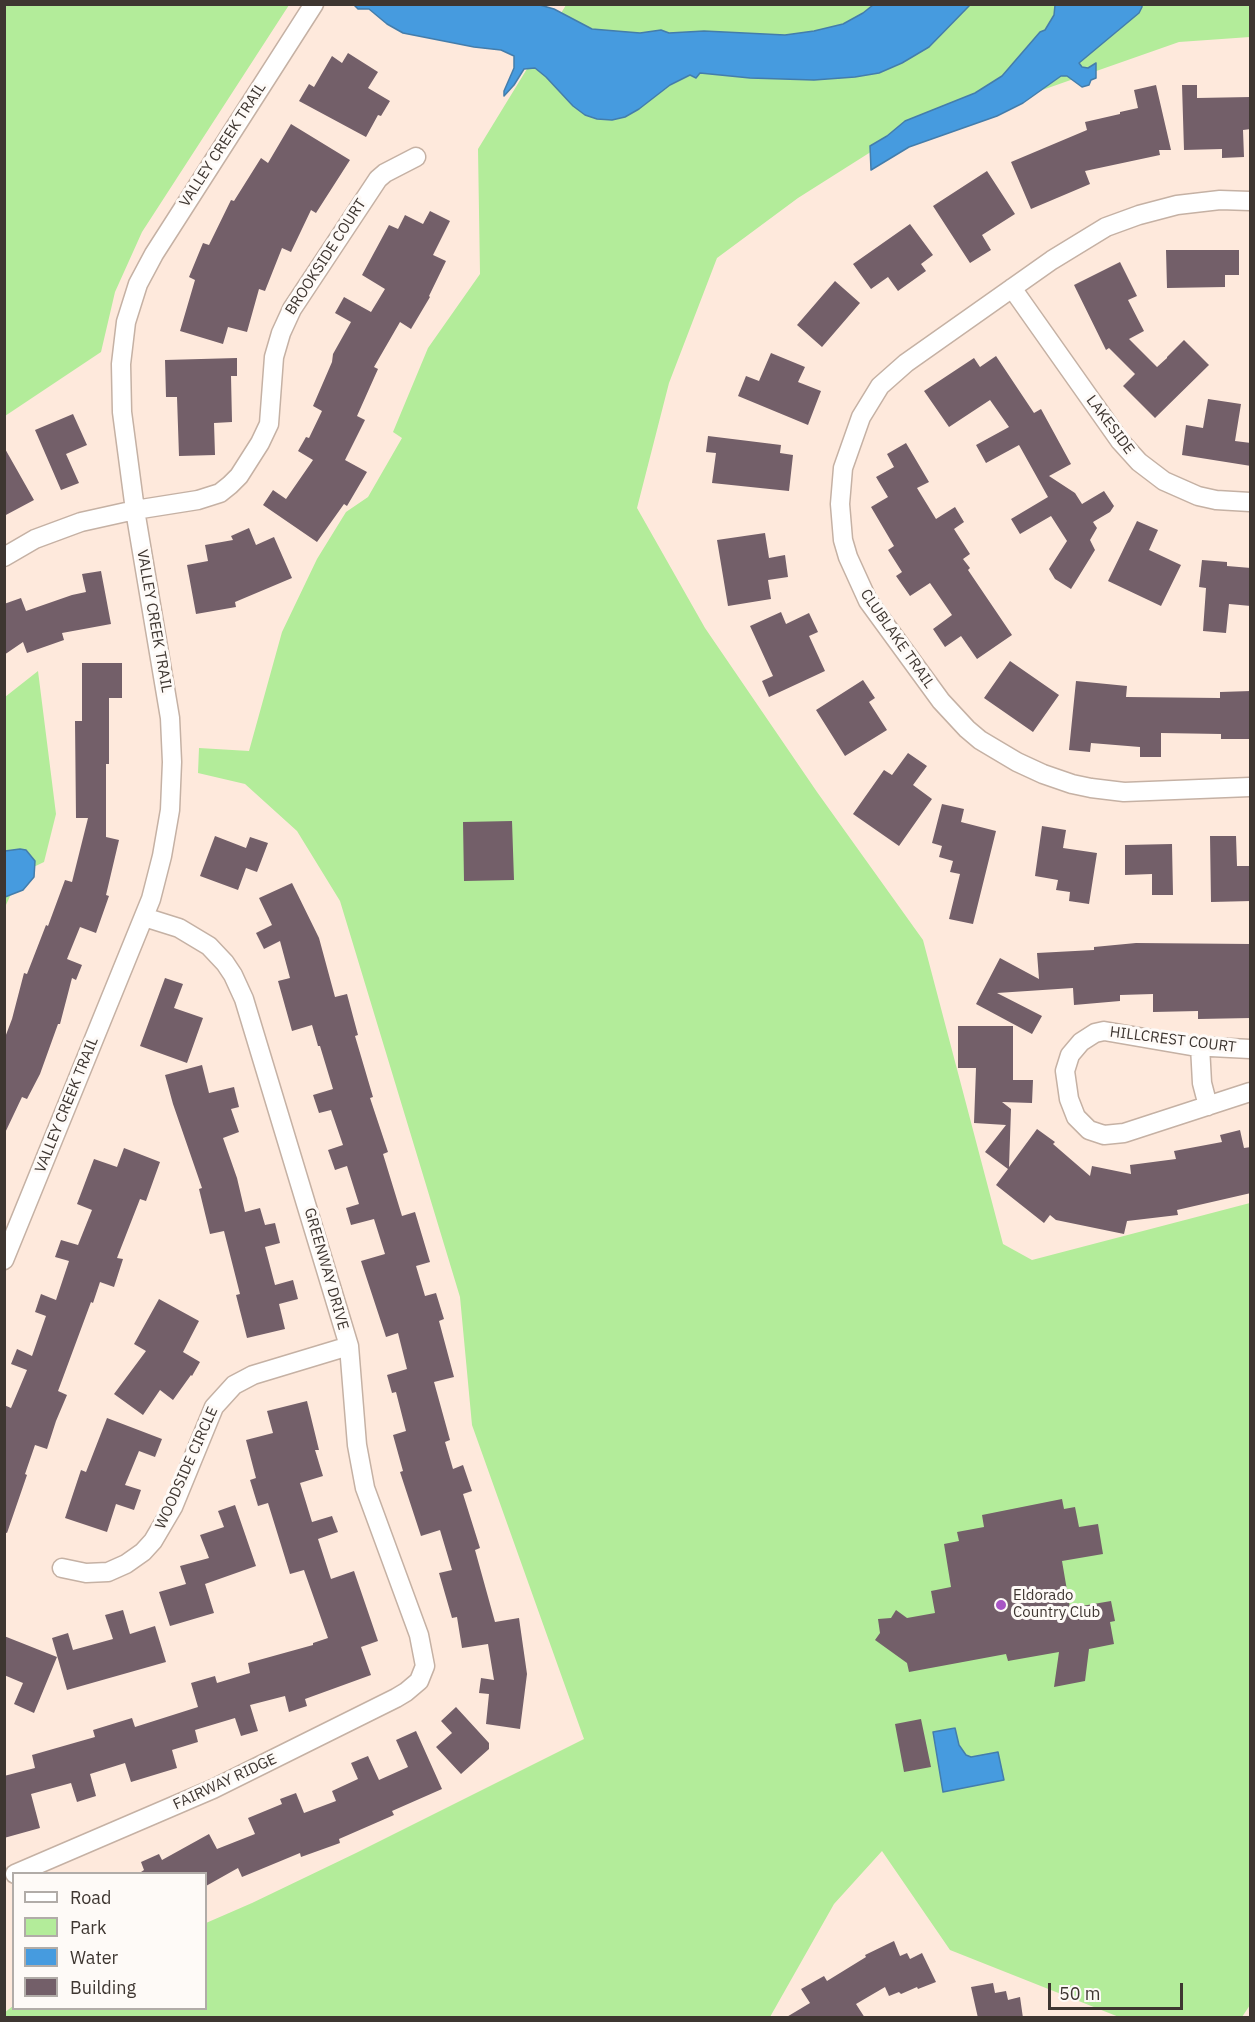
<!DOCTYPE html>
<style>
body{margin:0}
#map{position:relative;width:1255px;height:2022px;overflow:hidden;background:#fee9dc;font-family:"IBM Plex Sans",sans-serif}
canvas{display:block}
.frame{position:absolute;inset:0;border:6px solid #3e3631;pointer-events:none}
.legend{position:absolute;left:12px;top:1872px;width:195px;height:138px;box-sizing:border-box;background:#fefaf7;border:2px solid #b1aca8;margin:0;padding:8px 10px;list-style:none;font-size:18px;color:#3e3631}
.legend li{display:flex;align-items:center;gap:12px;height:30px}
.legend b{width:30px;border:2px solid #b1aca8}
.scale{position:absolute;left:1048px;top:1983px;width:135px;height:27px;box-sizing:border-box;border:3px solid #3e3631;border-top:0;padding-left:8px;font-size:18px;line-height:21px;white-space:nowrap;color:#3e3631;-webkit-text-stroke:4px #fefaf7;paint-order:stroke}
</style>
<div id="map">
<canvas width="1255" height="2022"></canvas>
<div class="frame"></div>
<ul class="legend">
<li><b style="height:8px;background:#fff"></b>Road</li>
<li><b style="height:16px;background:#b3ec9a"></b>Park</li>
<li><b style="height:16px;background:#469bdf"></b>Water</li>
<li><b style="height:16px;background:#735f69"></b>Building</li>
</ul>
<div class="scale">50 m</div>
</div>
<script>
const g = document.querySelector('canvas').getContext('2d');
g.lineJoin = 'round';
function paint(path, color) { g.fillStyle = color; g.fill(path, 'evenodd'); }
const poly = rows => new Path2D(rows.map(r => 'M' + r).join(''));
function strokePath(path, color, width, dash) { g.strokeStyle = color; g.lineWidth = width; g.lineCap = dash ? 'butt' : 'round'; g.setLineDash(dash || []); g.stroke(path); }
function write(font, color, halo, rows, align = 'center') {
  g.font = font + ' "IBM Plex Sans",sans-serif'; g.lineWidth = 6; g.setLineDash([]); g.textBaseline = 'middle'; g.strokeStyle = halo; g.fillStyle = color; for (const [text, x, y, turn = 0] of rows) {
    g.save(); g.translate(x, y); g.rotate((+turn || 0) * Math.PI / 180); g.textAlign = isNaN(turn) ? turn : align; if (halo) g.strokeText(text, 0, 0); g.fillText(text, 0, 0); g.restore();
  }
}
paint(poly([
 [5,4,289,5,142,232,115,292,101,352,5,416],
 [566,5,1250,5,1250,37,1179,42,877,148,798,198,717,258,669,383,637,508,705,628,817,792,923,940,1003,1244,1032,1260,1250,1203,1250,2005,1242,2017,1119,2017,950,1950,882,1851,834,1904,770,2017,5,2018,4,2013,13,2006,14,2008,206,2008,206,1923,252,1903,356,1853,584,1739,472,1425,460,1297,340,901,297,831,245,784,198,773,199,748,249,751,282,632,317,559,346,512,368,497,402,438,393,432,428,348,480,274,478,149],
 [38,671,56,814,44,862,21,873,5,907,5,697]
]), '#b3ec9a');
const water = poly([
 [354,5,540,5,554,9,592,29,640,33,661,30,669,33,704,31,785,35,814,31,843,24,863,13,873,5,970,5,929,47,902,63,879,73,855,77,814,80,750,78,700,73,696,78,690,75,670,85,639,109,625,117,612,120,597,119,585,115,573,106,546,77,535,68,524,69,514,85,504,96,504,91,514,68,514,56,501,50,474,47,403,33,387,24,369,9,358,9,354,5],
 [1055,5,1142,4,1142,7,1139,13,1079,63,1082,67,1088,68,1096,63,1096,78,1091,80,1089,85,1082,87,1067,76,1061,76,1023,103,997,116,909,147,871,170,870,146,887,136,905,121,975,93,1002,76,1040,32,1045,30,1054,15,1055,5],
 [20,849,26,850,35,861,34,877,23,890,5,897,5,851,20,849],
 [955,1728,959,1745,966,1755,971,1757,998,1752,1004,1780,943,1792,933,1732,955,1728]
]);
paint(water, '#469bdf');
strokePath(water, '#447dab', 1.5);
paint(poly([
 [348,53,378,72,368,88,390,101,381,116,378,115,366,137,299,101,309,84,314,87,332,56,342,63],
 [1156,85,1171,150,1159,150,1160,155,1085,171,1090,184,1031,209,1011,162,1087,130,1085,122,1120,114,1120,112,1138,108,1134,90],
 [1182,85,1197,85,1197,98,1251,97,1251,129,1243,130,1244,157,1222,158,1222,149,1184,150],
 [291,124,350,160,316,213,311,210,291,252,282,248,265,291,259,289,247,332,228,327,223,344,180,331,195,280,189,277,203,243,209,245,231,200,234,201,261,158,268,163],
 [987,171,1015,214,982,235,991,250,970,263,933,206],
 [430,211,450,221,433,255,446,261,429,296,430,297,411,329,400,322,374,367,378,369,357,416,365,420,345,460,367,472,347,506,344,504,317,542,263,505,273,490,286,499,313,460,298,451,306,437,309,438,322,411,313,406,332,362,333,354,351,322,335,313,344,297,371,312,385,289,362,275,389,225,398,229,405,215,423,224],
 [910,224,933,255,921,264,926,271,898,291,888,277,871,289,853,264],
 [1166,250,1239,250,1239,275,1225,275,1225,287,1167,288],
 [1120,262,1137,296,1128,300,1144,331,1129,339,1157,367,1167,358,1167,359,1167,357,1184,340,1209,365,1155,418,1123,386,1135,374,1109,348,1106,350,1074,285],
 [835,281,860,303,822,347,797,325],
 [771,353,805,367,798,382,821,391,808,425,738,396,746,376,759,381],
 [996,356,1034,413,1041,409,1071,464,1049,476,1075,493,1082,504,1104,491,1114,506,1110,512,1093,522,1097,528,1090,540,1095,550,1071,589,1055,579,1049,569,1067,541,1051,516,1020,534,1011,519,1048,497,1019,445,986,463,976,445,1009,427,990,400,949,427,924,391,974,358,980,367],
 [237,358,237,376,231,376,232,422,214,423,215,455,179,456,177,397,166,397,165,360],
 [1208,399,1241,404,1235,441,1251,443,1251,466,1182,455,1186,425,1203,428],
 [73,414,87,445,66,454,79,483,61,490,35,430],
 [708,436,781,445,780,453,793,455,789,491,712,483,716,453,706,452],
 [906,443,929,482,917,488,936,519,955,507,964,522,954,529,970,554,963,559,970,568,968,570,1012,635,977,659,961,636,945,647,933,629,952,615,930,583,910,596,896,576,902,572,888,550,894,546,871,507,888,497,876,477,894,467,887,454],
 [4,447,34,500,4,516],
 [1137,521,1158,530,1149,550,1181,565,1161,606,1108,581],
 [249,528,256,545,274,537,292,578,235,602,236,607,196,614,187,565,208,561,205,545,233,540,231,536],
 [765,533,769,558,785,555,788,577,768,580,771,599,728,606,717,540],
 [1202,560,1227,562,1227,566,1251,568,1251,606,1229,604,1226,633,1203,631,1206,588,1199,587],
 [101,571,111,624,62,633,64,640,27,653,23,642,4,655,4,604,21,598,26,611,72,595,86,592,82,574],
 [781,612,786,624,809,613,818,632,809,636,825,671,769,697,762,681,773,676,750,626],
 [1010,661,1059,695,1033,732,984,698],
 [82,663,122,663,122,698,109,698,109,764,106,764,106,837,119,840,106,895,109,896,96,933,80,927,67,959,82,965,76,980,72,978,60,1024,58,1024,40,1074,27,1099,22,1097,4,1135,4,1040,12,1019,24,973,27,974,46,925,48,926,65,880,72,882,88,818,76,818,75,721,82,721],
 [863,680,875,698,869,702,887,730,845,756,816,710],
 [1076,681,1127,686,1126,697,1220,698,1220,692,1251,691,1251,739,1221,739,1221,734,1161,733,1161,757,1140,757,1140,747,1091,743,1090,752,1069,750],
 [908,753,927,766,913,785,932,799,899,846,853,814,884,770,892,775],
 [942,804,964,809,961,822,996,831,973,924,949,919,960,874,950,872,953,861,939,857,942,846,932,843],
 [512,821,514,880,464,881,463,822],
 [1042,826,1066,830,1063,848,1097,853,1089,904,1069,901,1070,892,1056,890,1058,880,1035,876],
 [215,836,246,848,250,837,268,843,257,872,246,868,238,890,200,876],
 [1210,836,1236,836,1237,866,1251,866,1251,901,1211,902],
 [1172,844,1173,895,1152,895,1152,874,1125,875,1125,845],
 [292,883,319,938,335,997,347,994,358,1035,355,1036,373,1097,370,1098,388,1152,383,1154,402,1216,415,1212,430,1262,416,1266,425,1296,436,1293,444,1319,439,1321,454,1377,434,1382,450,1440,445,1442,453,1469,463,1465,472,1491,463,1494,480,1548,475,1550,495,1622,519,1618,527,1674,520,1729,486,1724,489,1694,479,1693,481,1678,494,1680,488,1644,462,1648,457,1617,452,1618,439,1573,452,1570,440,1530,421,1536,400,1472,403,1471,393,1435,406,1431,396,1392,392,1393,387,1375,407,1369,398,1333,386,1337,361,1261,385,1254,374,1219,351,1225,346,1208,359,1204,347,1166,335,1170,328,1150,343,1145,331,1110,319,1113,313,1095,333,1089,320,1046,318,1046,312,1025,292,1031,278,981,290,978,280,941,264,949,256,933,272,925,259,898],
 [1136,943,1251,944,1251,1018,1198,1019,1198,1011,1153,1012,1153,994,1120,995,1120,1001,1074,1005,1073,988,997,993,1042,1016,1032,1034,976,1004,1000,958,1039,979,1037,953,1094,950,1094,947],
 [165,978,183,984,174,1008,203,1018,187,1063,140,1046],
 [958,1026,1013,1026,1013,1080,1033,1080,1032,1103,1002,1102,1011,1109,1009,1167,1037,1129,1055,1142,1053,1144,1090,1176,1092,1166,1131,1174,1130,1165,1176,1159,1174,1151,1222,1142,1220,1135,1240,1130,1244,1148,1251,1147,1251,1193,1177,1210,1178,1215,1127,1221,1124,1234,1056,1220,1050,1215,1044,1223,996,1185,1008,1169,985,1152,1006,1125,974,1123,976,1068,958,1068],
 [202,1065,209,1093,234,1087,239,1107,231,1109,239,1132,223,1138,237,1178,245,1212,260,1208,265,1225,275,1223,280,1243,265,1247,275,1285,293,1280,298,1299,279,1304,285,1329,247,1338,236,1295,240,1294,224,1231,210,1234,199,1189,202,1188,173,1104,165,1075],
 [124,1148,160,1162,146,1201,140,1199,117,1258,123,1259,114,1287,100,1282,93,1303,91,1302,58,1391,67,1395,56,1421,47,1449,35,1445,25,1474,27,1475,7,1533,4,1532,4,1405,11,1408,27,1370,11,1364,17,1349,32,1356,46,1316,35,1312,41,1294,56,1300,69,1261,55,1257,61,1240,78,1245,92,1210,77,1204,94,1159,117,1167],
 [159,1299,199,1321,183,1352,200,1362,192,1376,191,1375,173,1400,160,1390,143,1415,114,1394,146,1351,134,1344],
 [307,1401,319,1450,315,1450,323,1476,300,1483,312,1522,332,1516,338,1532,318,1539,331,1579,354,1571,378,1641,361,1647,371,1675,305,1699,307,1706,289,1712,285,1696,250,1705,258,1731,241,1736,235,1718,195,1730,198,1742,172,1750,177,1768,131,1782,125,1763,90,1774,96,1796,77,1802,71,1783,31,1794,40,1828,4,1838,4,1776,35,1768,32,1755,95,1737,93,1730,132,1718,135,1727,198,1707,191,1683,215,1676,217,1683,250,1673,248,1663,313,1645,313,1643,328,1638,304,1570,290,1574,268,1503,258,1506,250,1480,256,1478,246,1440,273,1433,267,1411],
 [107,1418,162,1439,155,1457,139,1451,125,1485,141,1490,134,1510,116,1504,107,1532,65,1518,81,1470,86,1472],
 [1062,1499,1064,1509,1075,1507,1079,1527,1098,1524,1103,1554,1062,1561,1070,1608,1111,1601,1115,1621,1110,1622,1114,1644,1089,1649,1085,1681,1054,1687,1059,1652,1008,1661,1006,1654,909,1672,907,1663,875,1640,880,1633,878,1619,891,1618,896,1610,907,1618,935,1613,931,1591,951,1587,944,1544,959,1541,957,1532,984,1527,982,1515],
 [235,1505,256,1566,205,1584,214,1613,170,1626,159,1592,186,1584,180,1566,209,1558,200,1535,224,1527,218,1511],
 [123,1610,130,1634,155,1626,166,1662,67,1690,52,1638,68,1633,73,1650,113,1639,105,1615],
 [4,1636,57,1657,34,1713,14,1704,23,1683,4,1675],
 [456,1707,489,1743,489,1749,461,1774,436,1747,452,1733,441,1721],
 [921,1719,931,1767,904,1772,895,1724],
 [416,1731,442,1789,392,1811,394,1815,339,1839,340,1843,301,1857,300,1853,242,1877,238,1868,206,1886,206,1874,138,1874,144,1870,141,1862,159,1854,162,1860,209,1834,217,1849,255,1834,248,1818,282,1804,280,1799,296,1793,304,1813,336,1801,332,1791,358,1779,351,1763,368,1756,379,1780,408,1767,396,1740],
 [894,1941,900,1956,907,1953,910,1959,922,1953,936,1982,918,1989,917,1987,901,1994,899,1992,889,1996,885,1987,856,2004,865,2018,785,2018,810,2003,801,1989,824,1976,827,1981,866,1957,865,1955],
 [993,1983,995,1993,1006,1991,1008,2000,1020,1997,1023,2018,978,2018,971,1987]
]), '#735f69');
const minor = poly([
 [1250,201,1220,200,1177,205,1139,215,1106,227,1052,260,906,363,880,386,861,417,843,468,840,504,843,540,848,557,868,601,941,701,967,729,980,740,1017,762,1043,774,1072,784,1091,788,1124,792,1250,787],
 [1012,288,1120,441,1139,462,1164,481,1198,496,1216,500,1250,502],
 [4,557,35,539,81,522,135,510,198,500,220,493,230,485,239,476,260,443,269,424,274,357,281,333,292,309,378,179,385,173,416,157],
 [1200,1046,1202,1083,1208,1106],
 [1250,1049,1191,1046,1104,1031,1095,1033,1081,1042,1070,1055,1065,1071,1069,1099,1076,1117,1089,1130,1104,1135,1124,1133,1250,1092],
 [4,1260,151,899,162,856,170,810,172,762,170,718,135,510,122,412,121,364,126,322,138,284,154,254,314,4],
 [62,1568,86,1573,108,1572,126,1564,143,1552,153,1541,173,1507,214,1407,234,1385,253,1375,349,1346],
 [15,1874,213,1789,396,1698,406,1692,419,1681,425,1666,419,1635,365,1488,357,1445,349,1346,244,999,233,975,225,963,209,946,179,928,144,917]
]);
strokePath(minor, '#c5b1a4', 21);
strokePath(minor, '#fff', 18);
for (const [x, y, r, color] of [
 [1001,1605,6,"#a855c5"]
]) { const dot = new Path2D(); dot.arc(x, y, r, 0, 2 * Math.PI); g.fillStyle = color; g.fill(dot); strokePath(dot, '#fefaf7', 2); }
write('15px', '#3e3631', '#fefaf7', [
 ["VALLEY CREEK TRAIL",223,145,-57],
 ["BROOKSIDE COURT",326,257,-57],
 ["LAKESIDE",1110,425,53],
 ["VALLEY CREEK TRAIL",154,621,80],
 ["CLUBLAKE TRAIL",897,639,55],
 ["HILLCREST COURT",1173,1040,7],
 ["VALLEY CREEK TRAIL",67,1105,-68],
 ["GREENWAY DRIVE",326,1269,74],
 ["WOODSIDE CIRCLE",187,1468,-66],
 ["FAIRWAY RIDGE",225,1782,-25]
]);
write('15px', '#3e3631', '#fefaf7', [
 ["Eldorado",1013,1596],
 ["Country Club",1013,1613]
], 'left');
</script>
